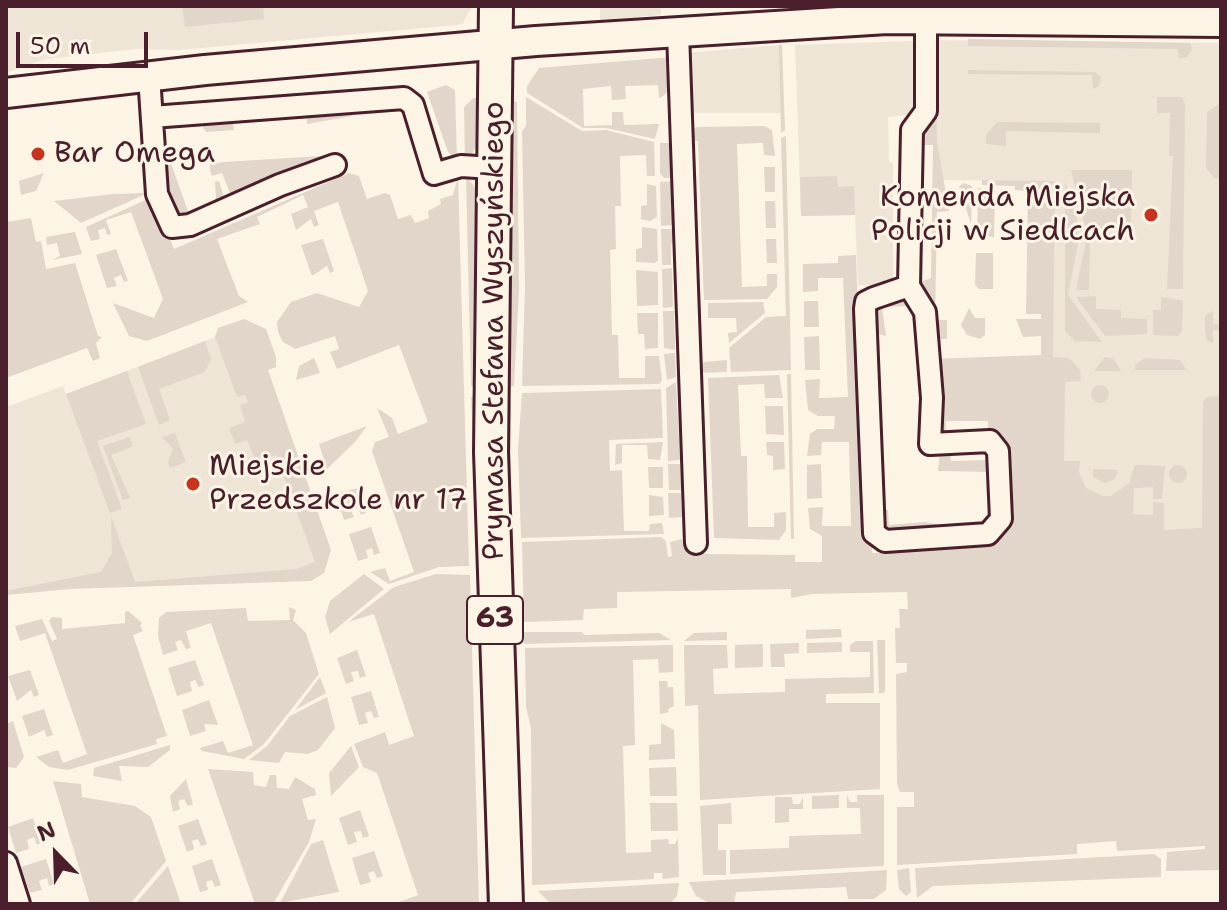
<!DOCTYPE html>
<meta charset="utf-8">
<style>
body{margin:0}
#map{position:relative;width:1227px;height:910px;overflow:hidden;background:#fcf5e5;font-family:"Shantell Sans",sans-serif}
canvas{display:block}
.frame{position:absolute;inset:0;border:8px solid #4a1f2b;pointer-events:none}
.north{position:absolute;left:16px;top:814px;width:80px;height:80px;-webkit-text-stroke:6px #fcf5e5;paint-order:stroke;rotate:337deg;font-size:22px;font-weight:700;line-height:32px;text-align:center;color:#4a1f2b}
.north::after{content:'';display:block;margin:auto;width:28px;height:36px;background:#4a1f2b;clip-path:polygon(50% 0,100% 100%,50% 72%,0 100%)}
.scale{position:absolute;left:16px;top:32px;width:132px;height:36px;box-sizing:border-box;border:4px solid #4a1f2b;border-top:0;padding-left:10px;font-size:24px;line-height:28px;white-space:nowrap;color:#4a1f2b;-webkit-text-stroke:6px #fcf5e5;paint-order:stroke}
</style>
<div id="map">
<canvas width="1227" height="910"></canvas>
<div class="frame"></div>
<div class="north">N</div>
<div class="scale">50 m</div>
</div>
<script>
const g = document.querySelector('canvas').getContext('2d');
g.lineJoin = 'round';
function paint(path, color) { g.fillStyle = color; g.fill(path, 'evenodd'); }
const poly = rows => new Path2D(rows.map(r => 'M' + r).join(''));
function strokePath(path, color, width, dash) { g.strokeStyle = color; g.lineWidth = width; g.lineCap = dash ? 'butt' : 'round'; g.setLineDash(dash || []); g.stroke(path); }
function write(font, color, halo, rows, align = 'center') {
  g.font = font + ' "Shantell Sans",sans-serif'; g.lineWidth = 6; g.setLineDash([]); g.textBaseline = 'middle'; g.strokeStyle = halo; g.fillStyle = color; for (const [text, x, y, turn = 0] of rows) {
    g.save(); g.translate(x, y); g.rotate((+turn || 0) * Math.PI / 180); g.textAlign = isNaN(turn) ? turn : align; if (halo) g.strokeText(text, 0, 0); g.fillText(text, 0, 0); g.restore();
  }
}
paint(poly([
 [6,6,471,6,471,8,463,23,457,25,179,50,136,49,46,59,6,73],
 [600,6,661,6,661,15,600,20],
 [934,40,1221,43,1221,565,1006,565,1041,404,1042,181,933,180],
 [914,41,918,51,919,114,888,117,889,162,893,163,893,285,858,285,855,215,801,216,795,45],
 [779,45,783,113,692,113,684,53],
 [231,331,316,562,297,569,6,595,6,407,63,386,66,394]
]), '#eee5d7');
paint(poly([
 [182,6,263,6,264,19,185,27],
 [968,39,1190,43,1192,50,1187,57,1179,58,1178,49,968,46],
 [779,45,782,45,785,130,781,133],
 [933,51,936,51,937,141,949,211,937,212,935,320,947,320,947,339,932,339,931,304,920,282,931,278,933,145,919,145,918,140,933,115],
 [672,57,672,87,662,97,659,98,658,85,625,86,626,99,612,100,611,86,583,89,584,126,612,125,612,112,623,112,624,125,659,124,655,139,606,128,583,128,527,93,527,86,539,68],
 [968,70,1095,72,1101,77,1099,86,1093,89,1092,75,968,74],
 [446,85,455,90,457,160,448,152,427,92],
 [526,97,582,131,606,130,654,142,655,176,647,176,646,155,620,156,621,206,615,206,616,249,610,250,612,335,618,335,619,378,645,378,645,356,659,356,662,380,659,384,522,386,525,286,522,131,526,126],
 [1157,97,1181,97,1185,103,1183,289,1167,289,1173,156,1169,156,1170,113,1157,113],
 [473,98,478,98,477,144,472,155,465,159,464,107],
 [508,99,517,102,519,290,514,386,506,387,510,300],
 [1221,103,1221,179,1214,178,1206,168,1207,112],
 [313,111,313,117,317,116,317,111,351,112,352,116,307,124,306,112],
 [232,118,234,130,206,132,203,128,203,120],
 [997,122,1100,123,1100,133,1006,131,1006,146,986,144,986,135],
 [764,126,772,130,775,156,764,155,763,143,737,144,742,287,767,286,767,274,777,274,777,287,767,299,704,300,698,141,686,141,690,131,697,127],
 [786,136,791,370,731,372,729,348,766,317,786,316,781,138],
 [660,143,673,143,674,178,664,178,660,173],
 [166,149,189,214,216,200,215,182,219,181,225,201,186,218,170,212,159,151],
 [338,155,232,198,222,173,212,176,210,170,210,164,224,162],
 [764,167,775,167,775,192,765,192],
 [1071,170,1132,170,1131,231,1086,230],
 [44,173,36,191,21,195,19,181],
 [349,173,359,176,367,199,385,193,390,195,398,219,411,215,415,223,429,218,428,211,441,204,440,199,453,195,458,177,469,566,439,567,389,584,370,572,385,568,390,581,414,572,372,451,375,442,389,437,377,408,392,418,398,434,428,422,399,345,337,369,330,352,339,349,335,336,295,349,283,342,278,332,277,322,291,302,317,293,359,307,368,291,338,202,314,211,319,225,314,227,311,219,296,230,291,214,308,207,303,195,257,217,260,224,217,239,239,296,248,302,147,341,129,336,113,303,154,318,163,299,131,212,106,220,111,234,107,235,105,228,98,230,100,239,91,241,86,227,152,197,174,249],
 [466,175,476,189,478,385,471,386],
 [837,176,838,187,854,186,855,215,801,216,800,177],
 [982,180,1055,181,1053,357,1069,358,1080,370,1081,381,1065,382,1064,461,1080,461,1079,472,1086,488,1102,496,1111,496,1129,483,1135,465,1165,466,1162,499,1153,499,1153,487,1134,488,1133,514,1153,515,1153,502,1164,503,1164,530,1202,528,1203,402,1207,397,1221,396,1221,870,1166,871,1167,852,1205,849,1205,846,1117,851,1116,841,1077,844,1077,854,897,865,897,807,914,807,914,792,900,792,897,784,896,674,907,672,907,663,896,663,895,628,900,628,899,609,908,609,907,592,812,594,791,598,791,589,617,592,617,608,584,609,583,620,524,622,522,542,661,537,666,541,668,557,672,556,670,542,682,539,683,548,705,554,795,555,795,562,822,562,822,536,810,529,808,508,823,507,822,526,851,526,849,442,822,442,821,455,807,456,810,434,817,429,834,429,835,416,818,416,808,410,805,380,820,379,819,398,848,397,843,278,818,278,818,291,803,292,803,264,838,263,838,256,856,255,866,533,872,541,872,553,889,553,890,544,992,540,988,421,946,421,946,435,940,433,930,359,1041,355,1041,336,1023,337,1016,319,1041,319,1041,314,1026,314,1028,191,1015,190,1015,186,982,185],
 [674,181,675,225,661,226,660,182],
 [1065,181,1077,220,1078,244,1068,295,1102,342,1075,341,1065,331],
 [963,183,972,186,971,224,959,187],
 [647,184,656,186,657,217,650,221,641,219,641,206,647,205],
 [978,188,995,190,994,237,977,235],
 [148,193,81,223,54,201,113,194],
 [765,201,775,201,776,228,766,228],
 [31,218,36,242,41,241,46,269,75,263,98,336,102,337,96,343,100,358,93,361,87,348,6,378,6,222],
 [642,227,657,229,658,261,654,263,636,262,636,249,642,248],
 [661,229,676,229,671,245,671,265,662,265],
 [75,232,82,254,52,260,60,256,57,243,47,245,46,237],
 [1087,236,1090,236,1089,290,1076,290],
 [323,239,334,271,330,273,327,266,312,276,301,245],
 [766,239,776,239,777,263,767,263],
 [116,249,128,281,124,282,121,275,114,278,117,286,107,288,96,255],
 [976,253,993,253,993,289,979,289,975,285],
 [672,268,673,307,663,308,662,269],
 [636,270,658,272,658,305,637,306],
 [901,294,913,306,882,307,886,336,874,333,873,306],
 [1096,296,1096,309,1121,310,1121,318,1147,319,1147,334,1105,336,1076,297],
 [1161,297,1183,301,1182,331,1178,336,1153,335,1153,310,1161,310],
 [804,301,818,301,819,327,804,327],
 [763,302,765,313,729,343,728,333,737,332,736,318,708,318,708,303],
 [969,308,975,318,985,318,985,335,980,339,967,335,961,325],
 [663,311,674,311,675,350,664,348],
 [1213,311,1213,324,1221,325,1221,330,1213,330,1213,343,1207,341,1205,332,1205,316],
 [637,313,658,313,658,348,645,349,644,334,638,334],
 [244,319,266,329,276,357,276,367,268,370,331,550,324,573,311,581,68,589,6,595,6,591,101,572,112,553,111,516,135,582,296,569,315,562,276,455,256,462,247,440,235,444,229,428,245,422,240,405,248,402,245,395,237,397,215,337,218,328],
 [819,336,820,370,805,370,804,337],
 [205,341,211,359,205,372,159,389,170,420,159,425,138,367],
 [675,353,676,377,667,380,664,354],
 [1105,357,1114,359,1121,371,1094,371],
 [314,358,320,373,296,380,299,366],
 [1145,358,1180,360,1187,370,1134,370,1136,364],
 [727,360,727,372,696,373,704,362],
 [127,371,146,424,97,441,122,509,110,513,66,394],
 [787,374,791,374,794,539,791,539],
 [779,375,783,398,765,398,764,384,738,385,741,456,747,456,748,527,774,527,774,513,786,512,786,530,779,540,714,538,708,378],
 [676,382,680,460,668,461,666,388],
 '1091 394a9 9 0 1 1 18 0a9 9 0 1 1-18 0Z',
 [661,389,663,438,609,440,610,471,622,470,624,531,649,531,650,524,662,523,664,534,521,538,518,450,522,393],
 [478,396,482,567,478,565,471,397],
 [504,397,511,402,510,566],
 [765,406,783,406,784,435,766,434],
 [367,426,355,442,327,469,319,444],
 [175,433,186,462,170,468,168,462,173,449,162,437],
 [130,437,133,446,111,455,130,498,123,500,103,446],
 [663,442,660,460,648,459,647,445,622,445,622,463,615,465,616,444],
 [766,442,784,442,785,469,773,470,773,456,767,455],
 [988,447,993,472,938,471,940,451,950,448,951,461,988,460],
 [668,464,680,464,681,490,669,490],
 [821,464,822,498,807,499,807,465],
 '1169 474a9 9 0 1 1 18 0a9 9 0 1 1-18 0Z',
 [648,467,663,467,663,488,649,488],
 [1093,469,1118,470,1115,479,1105,483,1093,477],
 [358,488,366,513,361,515,358,508,351,510,354,517,344,520,335,494],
 [668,493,681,493,682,517,669,518],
 [649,495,663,497,664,515,649,516],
 [882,510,888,510,889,525,925,522,936,524,937,532,884,534],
 [371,527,380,553,374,555,372,548,366,550,368,558,358,561,349,534],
 [364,574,384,589,330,634,325,617,330,601],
 [436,574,470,575,479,904,394,904,418,895,377,773,363,767,354,744,385,732,389,745,414,736,374,614,348,622,394,587],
 [479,578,493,904,486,904],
 [289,607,296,610,293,620,306,633,319,674,264,744,244,759,202,751,200,748,223,741,228,753,253,745,211,623,186,631,191,648,186,649,181,640,175,642,178,650,163,655,158,636,159,618,166,612,246,608,248,621,290,620],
 [128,611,142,623,140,626,143,631,133,635,167,736,156,739,157,744,68,770,49,767,36,757,58,750,63,763,87,754,45,633,20,641,15,626,42,619,52,641,57,639,49,621,52,617,62,618,62,629,125,623,125,612],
 [841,629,842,637,806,639,806,630],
 [582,632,585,635,659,633,671,640,524,644,524,632],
 [727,632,727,640,684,641,694,633],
 [877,640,885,640,885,692,879,694],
 [856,641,873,641,874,693,826,694,826,703,880,703,880,789,700,800,698,705,685,706,684,645,727,645,728,668,713,669,714,694,785,692,785,679,870,677,870,652,850,652,850,645],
 [842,642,842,652,807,653,807,643],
 [799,643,799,653,784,654,785,667,771,667,770,644],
 [763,644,763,667,735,668,735,645],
 [673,645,673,672,659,673,658,659,633,660,635,745,623,746,626,853,651,852,651,840,668,839,669,844,675,844,678,838,679,877,663,879,662,873,654,873,654,879,532,885,531,728,526,707,525,648],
 [357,650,366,676,360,678,358,671,351,672,354,681,346,684,337,658],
 [195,660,204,685,199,687,195,680,190,682,192,691,177,696,168,668],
 [30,670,39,695,34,697,31,690,17,701,8,676],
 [320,677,326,693,295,710],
 [659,681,667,681,668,687,673,687,674,706,668,709,669,712,660,714],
 [371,691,379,717,374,718,371,711,365,713,368,723,359,725,351,697],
 [327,697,335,728,318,750,308,754,285,752,279,763,249,760,267,746,290,716],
 [209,700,218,725,204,724,206,731,190,736,182,710],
 [44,709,53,735,47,737,44,730,29,737,22,716],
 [13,721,24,757,16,768,6,767,6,724],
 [661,723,674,730,675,759,649,760,649,745,661,744],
 [170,745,170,750,148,767,119,766,122,781,93,776,94,768],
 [351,746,359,767,331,796,329,773],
 [676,767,677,796,650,796,649,768],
 [208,769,253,772,254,785,266,787,270,775,276,775,277,788,289,789,295,777,315,789,316,795,302,799,308,820,316,819,309,842,273,904,255,904],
 [186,779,193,804,188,806,184,799,178,801,180,809,173,812,170,796],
 [53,781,81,784,82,797,135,806,151,817,166,861,130,904,90,904],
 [839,795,839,808,812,809,812,796],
 [847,795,850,802,857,802,857,795,884,795,884,866,730,874,730,850,789,848,789,836,861,834,860,808,847,808],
 [803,796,803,809,789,809,789,822,775,823,775,797,792,797,793,804,800,804],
 [650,803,677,803,678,831,651,831],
 [731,803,732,824,718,824,718,850,726,850,726,875,703,875,700,806],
 [360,810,369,836,363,838,361,831,354,832,357,842,348,845,339,818],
 [33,818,41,843,37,845,34,837,27,840,29,849,16,853,8,827],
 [198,819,207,844,201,846,198,839,192,841,194,849,187,852,178,826],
 [323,840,339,892,280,903,311,844],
 [374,851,383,876,377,878,374,871,368,873,371,882,360,885,352,858],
 [1154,854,1161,859,1161,877,933,886,917,898,915,868],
 [46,859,54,884,49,886,47,878,39,881,42,890,30,893,21,867],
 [212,859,221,885,215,887,212,880,206,882,208,890,200,892,192,866],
 [168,866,181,904,135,904],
 [909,868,911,892,906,896,899,889,897,870],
 [887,870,886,890,874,899,848,899,846,887,736,892,734,904,711,904,696,896,689,882],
 [679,883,677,896,670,904,549,902,538,891]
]), '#e2d5ca');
const street = poly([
 [678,32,696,543],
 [149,76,157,194,172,227,190,225,280,185,335,165],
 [152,117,404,98,413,105,434,174,461,166,493,168],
 [909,286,874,298,866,302,865,309,874,533,885,541,988,534,1001,519,998,451,990,441,930,444,932,398,925,312,909,286,912,130,926,111,926,18],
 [6,863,19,904]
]);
const secondary = poly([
 [6,93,205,70,536,41,887,19,1221,22]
]);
const primary = poly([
 [496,6,491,452,506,904]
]);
strokePath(street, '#4a1f2b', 26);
strokePath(secondary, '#4a1f2b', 34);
strokePath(primary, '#4a1f2b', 38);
strokePath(street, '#fcf5e5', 20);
strokePath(secondary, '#fcf5e5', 28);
strokePath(primary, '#fcf5e5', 32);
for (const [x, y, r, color] of [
 [38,154,8,"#c8321e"],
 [1151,215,8,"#c8321e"],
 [193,484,8,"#c8321e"]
]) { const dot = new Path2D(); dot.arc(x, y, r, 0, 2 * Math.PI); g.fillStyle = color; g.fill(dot); strokePath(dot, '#fcf5e5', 3); }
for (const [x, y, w] of [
 [495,620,56]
]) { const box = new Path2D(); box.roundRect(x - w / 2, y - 24, w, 48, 6); g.fillStyle = '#fcf5e5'; g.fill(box); strokePath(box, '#4a1f2b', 2); }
write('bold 28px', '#4a1f2b', null, [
 ["63",495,620]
]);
write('30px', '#4a1f2b', '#fcf5e5', [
 ["Bar Omega",54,154],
 ["Komenda Miejska",1135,198,"right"],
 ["Policji w Siedlcach",1135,232,"right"],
 ["Miejskie",209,467],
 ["Przedszkole nr 17",209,501]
], 'left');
write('30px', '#4a1f2b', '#fcf5e5', [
 ["Prymasa Stefana Wyszyńskiego",495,331,-90]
]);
</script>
